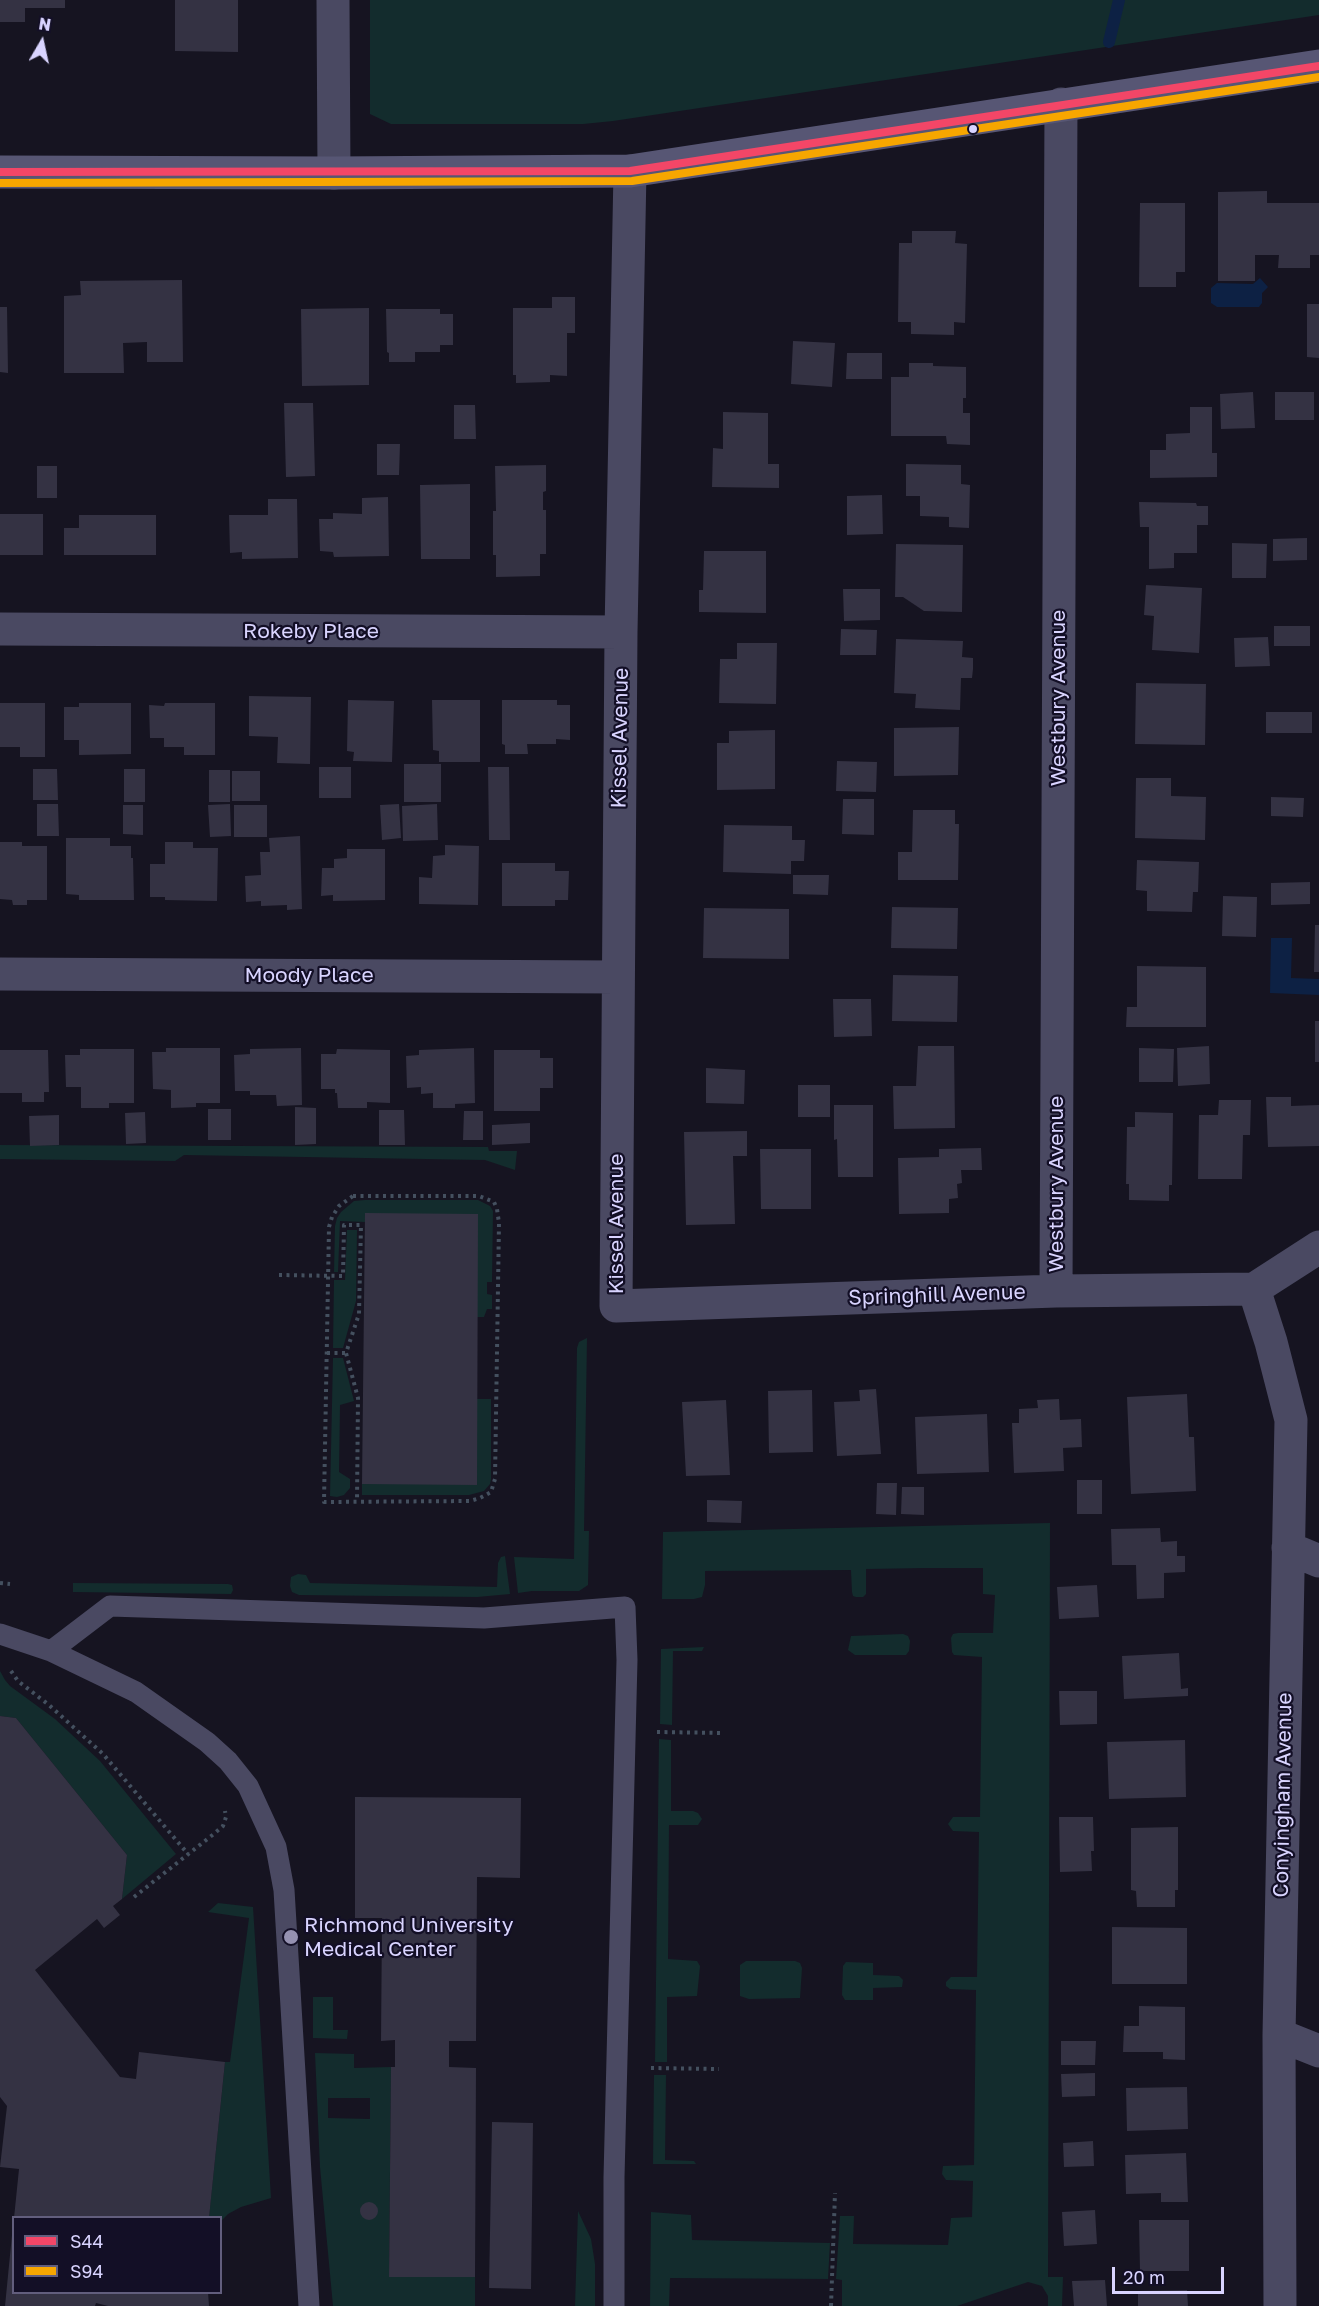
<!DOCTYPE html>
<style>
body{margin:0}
#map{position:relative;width:1319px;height:2306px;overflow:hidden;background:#161421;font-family:"Golos Text",sans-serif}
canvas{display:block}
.legend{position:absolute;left:12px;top:2216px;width:210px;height:78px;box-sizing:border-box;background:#130f26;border:2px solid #625e7d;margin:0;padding:8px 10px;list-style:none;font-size:18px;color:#d9d4ff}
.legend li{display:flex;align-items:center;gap:12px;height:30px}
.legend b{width:30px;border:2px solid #625e7d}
.north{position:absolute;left:12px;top:12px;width:60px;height:60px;-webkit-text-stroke:4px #130f26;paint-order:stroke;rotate:9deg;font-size:16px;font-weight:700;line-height:24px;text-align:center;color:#d9d4ff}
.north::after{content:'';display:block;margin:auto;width:21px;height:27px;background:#d9d4ff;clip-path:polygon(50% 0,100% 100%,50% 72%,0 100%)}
.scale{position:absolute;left:1112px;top:2267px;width:112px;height:27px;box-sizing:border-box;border:3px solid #d9d4ff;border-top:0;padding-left:8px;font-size:18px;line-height:21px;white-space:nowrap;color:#d9d4ff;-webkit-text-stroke:4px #130f26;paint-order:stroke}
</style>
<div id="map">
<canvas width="1319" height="2306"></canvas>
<ul class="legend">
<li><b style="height:8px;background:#f34667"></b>S44</li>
<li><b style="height:8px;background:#f7a600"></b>S94</li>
</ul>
<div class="north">N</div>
<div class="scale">20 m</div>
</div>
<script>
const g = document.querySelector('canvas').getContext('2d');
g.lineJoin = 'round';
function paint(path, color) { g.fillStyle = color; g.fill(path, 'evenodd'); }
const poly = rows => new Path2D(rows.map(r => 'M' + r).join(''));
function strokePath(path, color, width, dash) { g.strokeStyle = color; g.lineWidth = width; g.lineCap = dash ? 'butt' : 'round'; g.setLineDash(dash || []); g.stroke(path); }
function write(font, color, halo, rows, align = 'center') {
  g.font = font + ' "Golos Text",sans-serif'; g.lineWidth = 4.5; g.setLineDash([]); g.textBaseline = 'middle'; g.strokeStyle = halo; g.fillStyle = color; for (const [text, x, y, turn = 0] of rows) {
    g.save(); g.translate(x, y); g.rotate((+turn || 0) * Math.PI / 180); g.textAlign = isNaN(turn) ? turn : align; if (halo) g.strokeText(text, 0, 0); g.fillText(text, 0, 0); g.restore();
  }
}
paint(poly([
 [370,0,1319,0,1319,15,613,121,583,124,391,124,370,114],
 [0,1145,488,1147,489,1151,517,1151,515,1170,485,1160,184,1155,175,1161,0,1159],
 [365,1200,478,1200,490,1206,493,1211,492,1282,487,1282,487,1294,492,1295,492,1309,487,1309,484,1317,477,1317,365,1222,340,1221,338,1272,334,1272,335,1226,337,1218,341,1212,354,1201],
 [347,1230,357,1230,356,1301,343,1348,333,1348,334,1280,345,1280],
 [587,1338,584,1531,589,1531,588,1585,579,1591,532,1591,518,1593,514,1557,574,1559,577,1348,579,1342],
 [333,1358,343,1358,354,1401,340,1405,339,1472,350,1479,350,1488,344,1495,337,1497,330,1496],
 [477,1399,491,1399,491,1479,490,1484,484,1491,469,1495,362,1495,362,1484],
 [1050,1523,1048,2277,1063,2277,1062,2306,1048,2306,1048,2296,1042,2286,1028,2282,957,2306,842,2306,842,2280,836,2279,840,2216,854,2216,853,2244,948,2245,951,2218,972,2217,973,2181,946,2180,942,2174,943,2166,974,2165,976,1990,950,1989,946,1986,946,1982,951,1977,977,1977,979,1832,953,1831,948,1824,953,1817,980,1817,982,1657,954,1655,952,1652,951,1638,953,1634,958,1633,993,1633,995,1595,983,1594,983,1568,925,1568,866,1569,866,1594,863,1597,856,1597,853,1596,852,1592,851,1570,705,1571,705,1585,702,1597,694,1599,662,1599,663,1532],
 [505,1556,510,1594,477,1597,299,1595,292,1592,290,1586,291,1577,298,1574,306,1575,310,1583,497,1587,498,1563,501,1557],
 [73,1583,228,1584,232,1585,233,1590,231,1594,73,1592],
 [903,1634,908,1636,910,1641,909,1651,906,1655,855,1655,848,1650,851,1636],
 [704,1647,702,1651,673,1651,672,1725,660,1724,661,1649],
 [0,1671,5,1680,10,1686,55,1719,100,1761,176,1854,122,1899,127,1855,16,1718,0,1716],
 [659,1739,671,1740,671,1811,693,1811,698,1813,702,1819,698,1825,669,1825,668,1959,697,1961,700,1966,697,1996,667,1997,667,2062,655,2062],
 [218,1903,253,1907,271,2198,241,2207,228,2214,221,2221,220,2218,209,2217,225,2062,230,2062,249,1918,208,1912],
 [746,1961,795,1961,800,1963,802,1968,800,1998,749,1999,740,1996,740,1965],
 [846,1962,873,1963,873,1975,899,1976,903,1980,902,1987,873,1988,873,2000,845,2000,842,1995,843,1966],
 [313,1997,333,1997,333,2030,348,2030,347,2039,313,2038],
 [315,2053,354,2054,354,2068,391,2067,389,2276,475,2277,475,2306,333,2306,320,2167],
 [328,2098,370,2098,370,2119,328,2118],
 [654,2075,666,2075,665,2160,694,2161,696,2164,653,2164],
 [578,2211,591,2239,595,2264,595,2306,575,2306],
 [651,2212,691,2215,692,2240,830,2243,828,2279,670,2278,669,2306,650,2306]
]), '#132c2d');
paint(poly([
 [1260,278,1268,287,1262,293,1262,303,1259,307,1217,307,1211,303,1211,288,1217,283,1253,284],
 [1271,938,1292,938,1291,978,1319,979,1319,995,1270,993]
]), '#0d2144');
strokePath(poly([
 [1109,42,1119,0]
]), '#0d2144', 12);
paint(poly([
 [0,0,65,0,65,8,25,8,25,22,0,22],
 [175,0,238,0,238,52,175,51],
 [1267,191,1267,203,1319,203,1319,255,1310,255,1310,268,1278,268,1279,255,1255,255,1255,281,1218,281,1218,192],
 [1140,203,1185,203,1185,272,1176,272,1176,287,1139,287],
 [912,231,956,231,955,243,967,244,965,323,954,322,954,335,911,334,911,322,898,322,899,243,912,243],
 [182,280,183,362,147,362,147,342,123,343,124,373,64,373,64,296,81,295,80,281],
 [552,297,575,297,575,333,567,333,567,376,550,375,550,382,516,383,516,375,513,375,513,308,552,308],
 [1307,304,1319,304,1319,358,1307,357],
 [0,307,7,307,8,373,0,372],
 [369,308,369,385,302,386,301,309],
 [386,309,440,309,440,314,453,314,453,345,440,345,440,352,415,352,415,362,389,362,389,353,387,352],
 [793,341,835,343,832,387,791,384],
 [847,353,882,353,882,379,846,379],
 [909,363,933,363,933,366,966,367,966,398,963,398,963,413,970,413,970,445,947,444,946,436,891,436,891,377,909,377],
 [1253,392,1255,428,1221,429,1220,394],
 [1275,392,1314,392,1314,420,1275,420],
 [284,403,313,403,315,476,286,477],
 [454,405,475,405,476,439,454,439],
 [1190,407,1212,407,1212,453,1217,453,1217,477,1150,478,1150,450,1166,450,1166,434,1190,433],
 [723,412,768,413,768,464,779,464,779,488,712,487,713,448,723,449],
 [377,444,400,444,399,475,377,475],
 [906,464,961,465,961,484,970,485,969,528,949,527,949,517,920,516,920,496,906,496],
 [546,465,546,491,543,492,543,510,546,510,546,554,540,554,540,576,496,577,496,555,493,555,493,511,496,511,495,466],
 [37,466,57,466,57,498,37,498],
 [470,484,470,559,421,559,420,485],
 [882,495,883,534,847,535,847,496],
 [388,497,389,556,334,557,333,552,320,551,319,519,333,519,333,513,362,514,362,498],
 [268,499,297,499,298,558,242,559,242,552,230,553,229,515,268,515],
 [1139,502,1196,503,1197,506,1208,506,1208,525,1197,525,1197,553,1174,553,1174,568,1149,569,1149,527,1140,527],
 [0,514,43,514,43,555,0,555],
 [79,515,156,515,156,555,64,555,64,528,79,528],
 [1307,538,1307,560,1273,561,1273,539],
 [1232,543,1267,544,1266,578,1232,578],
 [896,544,963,545,962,612,924,611,903,597,895,597],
 [704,551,766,551,766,613,699,612,699,590,703,590],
 [1146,585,1202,588,1199,653,1152,650,1154,616,1144,615],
 [843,589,880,589,880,620,844,621],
 [1274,626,1310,626,1310,646,1274,646],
 [841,629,877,630,876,655,840,655],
 [1268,637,1270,666,1235,667,1234,638],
 [896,639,963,641,962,657,973,658,973,669,972,678,961,678,960,710,915,708,916,694,894,693],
 [737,643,777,643,776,704,719,703,720,659,737,659],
 [1136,683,1206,684,1205,745,1135,744],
 [249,696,311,697,310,764,277,763,278,737,249,736],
 [348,700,394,701,392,762,353,761,354,752,347,751],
 [432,700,480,700,480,762,439,762,439,751,433,750],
 [502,700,557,700,557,705,570,705,570,740,556,739,556,744,527,744,528,754,505,754,505,745,502,744],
 [0,703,45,703,45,757,20,757,20,747,0,747],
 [79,703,131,703,131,754,79,755,79,740,64,740,64,707,79,707],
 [165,703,215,703,215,755,184,755,184,747,164,747,164,738,150,738,149,705,164,706],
 [1266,712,1312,712,1312,733,1266,733],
 [959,727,958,775,894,776,894,728],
 [775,730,775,789,717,790,717,743,729,743,729,731],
 [837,761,877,762,876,792,836,791],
 [404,764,441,764,441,802,404,802],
 [319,767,351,767,351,798,319,798],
 [488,767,509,767,510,840,489,840],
 [33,769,57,769,58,800,33,800],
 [124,769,145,769,145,802,124,802],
 [209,770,230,770,230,802,209,802],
 [232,771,260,771,260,801,232,801],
 [1136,778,1171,778,1171,796,1206,797,1205,840,1135,838],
 [1271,797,1304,798,1303,817,1271,816],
 [843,799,874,799,874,835,842,834],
 [37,804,58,804,59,836,37,836],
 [230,804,231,836,210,837,208,805],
 [399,804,401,838,382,840,380,805],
 [437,804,438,840,403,841,402,806],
 [123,805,143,805,143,835,123,834],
 [234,805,267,805,267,837,234,837],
 [913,810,955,810,955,824,959,824,958,880,898,880,898,852,912,852],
 [724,825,792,826,792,840,805,840,804,861,791,861,791,874,723,872],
 [300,836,302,909,287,910,287,905,261,906,261,901,246,902,245,876,261,875,260,852,270,852,269,838],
 [66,838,110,838,110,846,131,846,131,858,133,858,134,900,79,900,79,895,66,894],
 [0,842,22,842,22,846,47,846,47,900,27,900,27,905,13,905,12,900,0,899],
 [165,842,193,842,193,848,218,848,217,901,165,900,165,897,150,897,150,864,165,864],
 [445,845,479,846,478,905,419,904,419,877,432,878,433,856,445,855],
 [347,849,385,849,385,900,333,901,333,895,321,896,322,868,334,868,334,859,347,858],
 [1137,860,1199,862,1198,892,1193,892,1192,912,1147,911,1147,891,1136,890],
 [502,863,555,863,555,871,569,871,568,900,555,900,555,906,502,906],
 [793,875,829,875,828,895,793,894],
 [1310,882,1310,904,1271,905,1271,883],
 [1223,896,1257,897,1256,937,1222,936],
 [892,907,958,908,957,949,891,948],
 [704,908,789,909,789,959,703,958],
 [1315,925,1319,925,1319,972,1314,972],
 [1137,966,1206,967,1206,1027,1126,1027,1127,1007,1137,1007],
 [893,975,958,976,957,1022,892,1021],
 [833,999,871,999,872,1036,834,1037],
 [1315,1021,1319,1021,1319,1062,1315,1062],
 [918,1046,954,1046,955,1128,894,1129,893,1086,916,1086],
 [1209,1046,1210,1084,1178,1086,1177,1048],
 [166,1048,220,1048,220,1103,196,1103,196,1107,171,1108,171,1090,153,1089,152,1052,166,1052],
 [301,1048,302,1105,277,1106,276,1095,250,1095,250,1091,235,1091,234,1055,250,1054,250,1049],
 [474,1048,475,1103,455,1104,455,1108,433,1108,433,1093,421,1094,421,1087,407,1088,406,1056,419,1055,419,1050],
 [1139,1048,1174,1049,1173,1082,1139,1082],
 [80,1049,134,1049,134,1103,109,1103,109,1108,81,1108,81,1087,66,1087,65,1055,80,1055],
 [337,1049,390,1050,390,1103,367,1102,367,1108,338,1108,337,1093,335,1093,335,1089,321,1089,321,1054,336,1054],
 [0,1050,48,1050,49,1092,44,1092,44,1102,22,1102,22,1093,0,1093],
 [494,1050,540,1050,540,1058,553,1058,553,1088,540,1088,540,1111,494,1111],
 [706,1068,745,1070,744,1104,706,1103],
 [798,1085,830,1085,830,1117,798,1117],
 [1266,1097,1291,1097,1291,1106,1319,1105,1319,1146,1268,1147],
 [1219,1100,1251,1100,1250,1135,1243,1135,1242,1179,1198,1179,1199,1115,1218,1115],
 [834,1105,873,1105,873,1177,838,1177,837,1139,834,1140],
 [295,1107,316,1108,316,1144,295,1145],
 [208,1109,231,1109,231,1140,208,1140],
 [379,1110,404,1110,405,1145,379,1145],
 [464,1111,483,1111,483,1140,463,1140],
 [145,1112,146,1143,126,1144,125,1113],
 [1135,1112,1173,1113,1172,1185,1169,1185,1169,1201,1129,1200,1129,1184,1126,1184,1127,1127,1135,1127],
 [59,1115,59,1145,30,1146,29,1116],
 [530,1123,530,1143,492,1145,492,1125],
 [747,1131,747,1156,733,1156,735,1224,686,1225,684,1132],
 [981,1148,982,1170,961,1170,962,1183,957,1184,958,1198,949,1199,949,1213,899,1214,898,1158,939,1157,939,1149],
 [760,1149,811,1149,811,1209,761,1209],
 [365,1213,478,1214,477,1485,362,1484],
 [876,1389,881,1454,837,1456,834,1402,860,1401,859,1390],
 [812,1390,813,1452,769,1453,768,1391],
 [1187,1394,1189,1437,1194,1437,1196,1491,1131,1494,1127,1397],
 [1059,1399,1060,1420,1081,1419,1082,1447,1063,1448,1064,1471,1014,1473,1012,1423,1019,1423,1019,1409,1038,1408,1037,1400],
 [726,1400,730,1475,686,1476,682,1402],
 [987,1414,989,1472,917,1474,915,1417],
 [1077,1480,1102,1480,1102,1514,1077,1514],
 [877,1483,897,1483,896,1515,876,1514],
 [902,1487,924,1487,924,1515,901,1514],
 [707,1500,742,1501,741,1523,707,1522],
 [1160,1528,1161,1542,1177,1541,1177,1556,1185,1556,1185,1572,1164,1573,1164,1598,1137,1599,1136,1565,1112,1565,1111,1529],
 [1097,1585,1099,1617,1059,1619,1057,1587],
 [1179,1653,1181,1689,1188,1688,1188,1696,1124,1699,1122,1656],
 [1059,1691,1097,1691,1097,1724,1060,1725],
 [0,1716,16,1718,127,1855,122,1899,113,1906,120,1915,104,1928,97,1919,35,1970,120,2077,136,2079,139,2052,225,2062,209,2218,14,2218,19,2169,0,2167,7,2106,0,2097],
 [1185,1740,1186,1797,1109,1799,1107,1742],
 [355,1797,521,1798,520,1878,477,1877,476,2041,449,2041,449,2067,476,2068,475,2277,389,2277,391,2067,395,2067,395,2040,381,2041,382,1918,355,1918],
 [1059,1817,1093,1817,1094,1851,1091,1851,1092,1871,1060,1872],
 [1178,1827,1178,1890,1175,1890,1175,1907,1137,1907,1136,1891,1131,1890,1131,1828],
 [1112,1927,1187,1928,1187,1984,1112,1984],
 [1139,2006,1185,2007,1185,2060,1163,2059,1163,2052,1123,2052,1124,2026,1139,2026],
 [1061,2041,1096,2041,1095,2065,1061,2065],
 [1095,2073,1095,2096,1062,2097,1061,2074],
 [1187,2087,1188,2129,1127,2131,1126,2088],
 [492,2122,533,2123,531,2289,489,2288],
 [1093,2141,1094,2166,1064,2167,1063,2143],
 [1186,2153,1188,2202,1161,2202,1161,2193,1126,2194,1125,2155],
 '360 2211a9 9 0 1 1 18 0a9 9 0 1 1-18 0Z',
 [1095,2210,1097,2244,1064,2246,1062,2212],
 [1139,2220,1189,2220,1189,2271,1140,2271],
 [12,2235,14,2292,208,2292,209,2306,108,2306,96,2303,95,2306,5,2306],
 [1105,2280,1107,2306,1074,2306,1072,2281],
 [1187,2290,1188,2306,1138,2306,1138,2291]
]), '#343243');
strokePath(poly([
 [353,1196,479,1196,494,1202,497,1209,499,1223,495,1479,491,1492,480,1498,470,1501,324,1502,329,1227,332,1217,339,1206,353,1196],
 [279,1275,343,1276,344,1225,361,1225,359,1314,346,1353,358,1398,357,1501],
 [327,1353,346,1353],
 [0,1583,10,1584],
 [11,1671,18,1681,49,1705,103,1754,188,1854],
 [657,1732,724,1733],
 [134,1897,215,1833,223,1826,226,1817,225,1811],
 [651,2068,719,2069],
 [831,2306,835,2193]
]), '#44505f', 4, [3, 4.5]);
strokePath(poly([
 [0,1634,51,1651,136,1692,207,1742,228,1761,248,1786,276,1847,284,1890,309,2306],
 [51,1651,110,1606,484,1618,625,1607,627,1660,614,2177,614,2306]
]), '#4a4962', 21);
strokePath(poly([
 [333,0,334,173],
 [630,171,621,632,616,1306,1056,1291,1254,1289,1319,1247],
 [0,629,621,632],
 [0,974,617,977],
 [1254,1289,1271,1342,1291,1420,1279,2035,1280,2306],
 [1056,1291,1061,104],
 [1288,1548,1319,1561],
 [1279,2035,1319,2051]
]), '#4a4962', 33);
strokePath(poly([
 [0,172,334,173,630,171,1319,66]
]), '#575674', 33);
strokePath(poly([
 [0,172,630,171,1319,66]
]), '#f34667', 8);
strokePath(poly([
 [0,183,632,181,1319,77]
]), '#f7a600', 8);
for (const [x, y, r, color] of [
 [973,129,5,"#d9d4ff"],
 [291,1937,8,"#9591b1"]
]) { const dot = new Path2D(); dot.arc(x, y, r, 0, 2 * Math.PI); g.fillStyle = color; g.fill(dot); strokePath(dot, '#130f26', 2); }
write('21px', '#d9d4ff', '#130f26', [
 ["Rokeby Place",311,631],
 ["Westbury Avenue",1058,698,-90],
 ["Kissel Avenue",620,738,-89],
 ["Moody Place",309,975],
 ["Westbury Avenue",1056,1184,-90],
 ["Kissel Avenue",616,1224,-90],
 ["Springhill Avenue",937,1295,-2],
 ["Conyingham Avenue",1283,1795,-89]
]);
write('21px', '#d9d4ff', '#130f26', [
 ["Richmond University",304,1925],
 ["Medical Center",304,1949]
], 'left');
</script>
